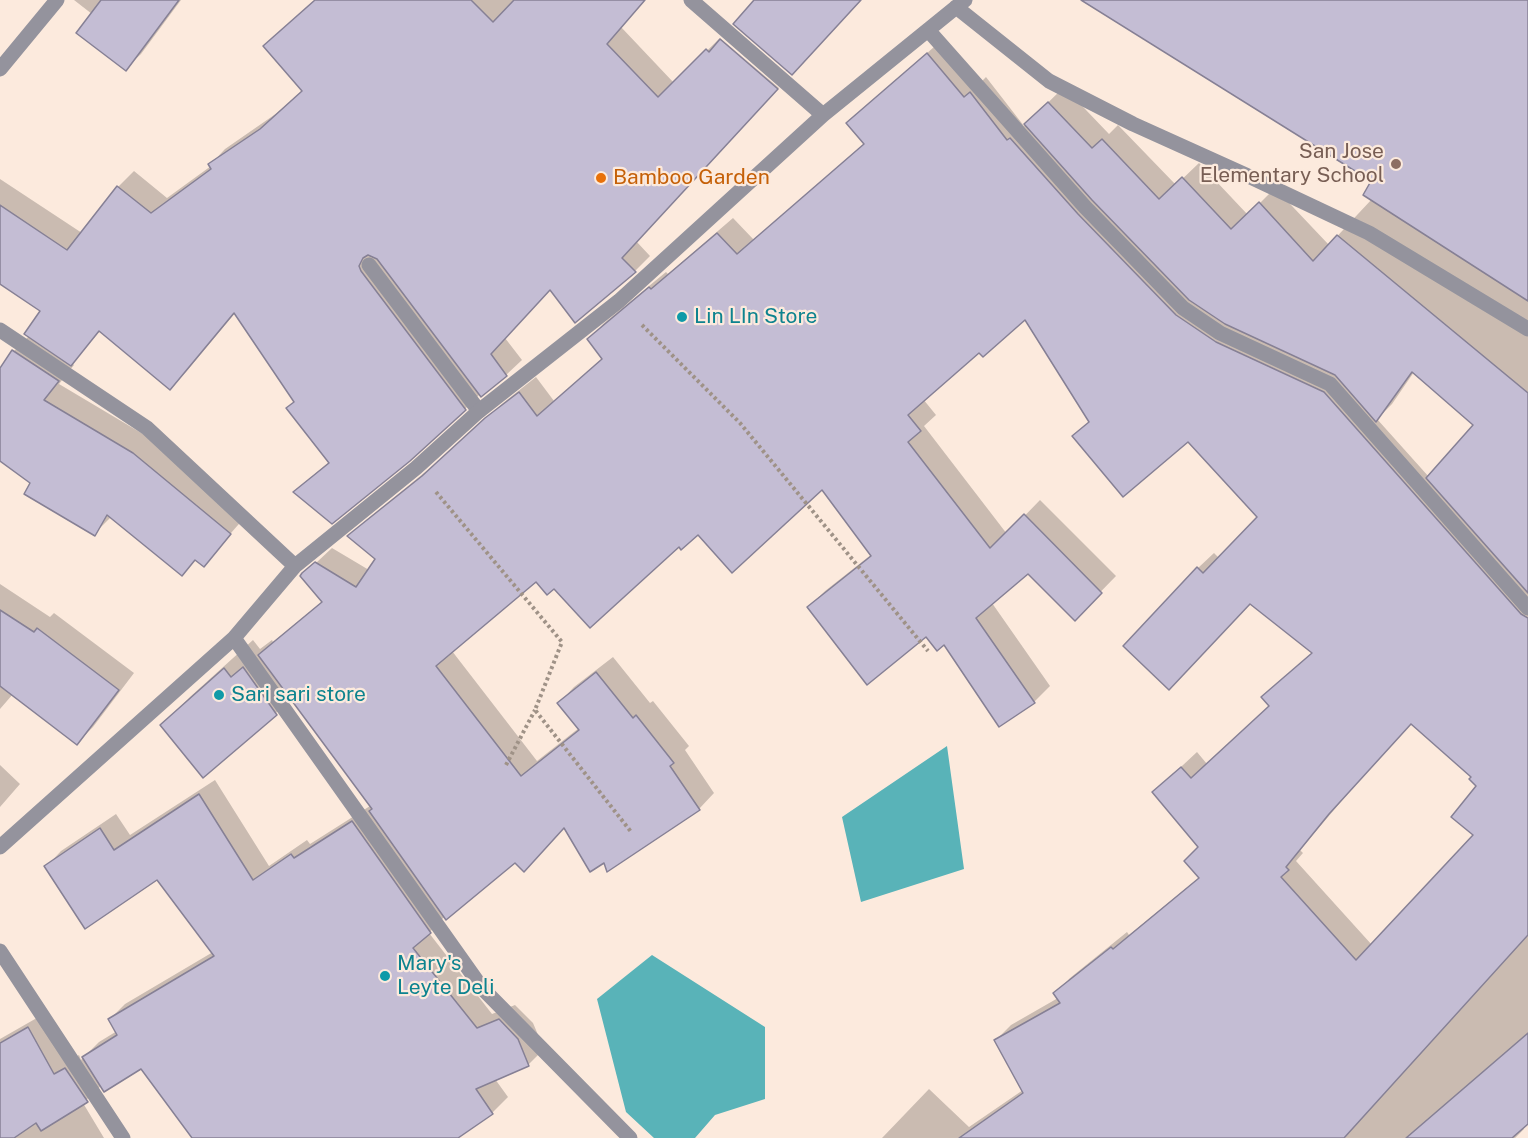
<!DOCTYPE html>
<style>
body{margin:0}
canvas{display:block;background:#fceadd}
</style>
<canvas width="1528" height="1138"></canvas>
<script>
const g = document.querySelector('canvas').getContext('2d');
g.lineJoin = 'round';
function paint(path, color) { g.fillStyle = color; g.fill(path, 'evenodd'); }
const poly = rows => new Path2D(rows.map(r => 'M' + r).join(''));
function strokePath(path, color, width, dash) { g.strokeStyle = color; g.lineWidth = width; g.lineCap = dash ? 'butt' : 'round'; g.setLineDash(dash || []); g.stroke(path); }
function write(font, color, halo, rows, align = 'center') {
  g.font = font + ' "Public Sans",sans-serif'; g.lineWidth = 4.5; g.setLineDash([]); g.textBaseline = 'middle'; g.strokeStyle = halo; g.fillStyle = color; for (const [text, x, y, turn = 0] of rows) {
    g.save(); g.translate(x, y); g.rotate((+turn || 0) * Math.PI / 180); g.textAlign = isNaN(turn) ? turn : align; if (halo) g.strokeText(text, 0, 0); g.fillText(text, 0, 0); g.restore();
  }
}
paint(poly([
 [947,746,964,869,861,902,842,817],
 [652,955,765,1027,765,1099,715,1115,695,1138,654,1138,626,1112,597,999]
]), '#59b3b8');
paint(poly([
 [74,0,181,0,141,54,125,69,92,14],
 [317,0,620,0,621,27,674,83,720,38,779,88,636,241,650,256,635,271,551,289,505,338,522,360,506,375,481,395,480,394,465,409,295,491,330,461,295,401,236,312,186,372,170,388,101,330,72,363,74,365,59,384,148,437,245,517,203,565,196,559,182,574,111,517,94,534,32,482,0,459,0,370,14,351,29,336,42,310,0,282,0,179,82,233,118,187,134,171,167,198,211,166,210,165,225,149,277,113,303,90],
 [1110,0,1528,0,1528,1122,1522,1127,1524,1129,1515,1138,882,1138,929,1089,969,1127,1023,1090,996,1040,1011,1025,1058,998,1055,994,1070,978,1127,932,1129,935,1200,877,1200,847,1154,792,1197,752,1207,764,1271,706,1279,682,1313,652,1250,602,1184,672,1198,568,1214,553,1219,558,1259,517,1188,440,1074,436,1090,421,1025,317,979,351,923,399,936,415,924,426,1007,534,1040,500,1116,576,1075,618,1029,572,992,603,1050,686,1034,702,944,643,926,634,809,607,825,591,872,554,822,488,698,533,679,544,555,587,536,580,452,651,537,761,579,728,559,703,574,687,613,657,650,703,653,701,689,746,685,750,714,793,699,809,604,861,565,827,515,861,445,916,429,933,492,1014,515,1005,533,1023,544,1049,528,1065,495,1079,508,1097,492,1113,455,1138,194,1138,141,1067,102,1085,83,1103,104,1138,0,1138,0,1039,42,1015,68,1062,79,1055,81,1060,99,1042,117,1031,110,1019,125,1004,213,952,158,878,46,867,61,851,116,814,130,835,215,780,269,866,307,840,310,844,370,806,291,698,275,714,162,725,191,696,253,640,260,649,272,640,273,642,323,601,302,576,332,548,369,570,377,559,349,536,365,521,440,460,503,403,536,377,554,401,603,358,589,339,604,323,666,272,668,274,733,218,754,240,865,143,848,123,943,39,981,82,986,77,1024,126,1064,87,1109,134,1118,125,1176,185,1199,163,1248,215,1275,188,1329,245,1372,199,1374,180],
 [1414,372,1475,424,1429,477,1377,419,1392,404],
 [1411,722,1473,776,1478,786,1475,835,1372,945,1296,861,1303,853,1300,850,1345,797],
 [0,584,50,617,54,613,134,673,93,727,77,743,13,694,0,709],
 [0,765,20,784,0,807]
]), '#0003');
const building = poly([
 [101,0,179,0,126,71,76,33,101,0],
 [315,0,471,0,493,22,514,0,645,0,607,44,658,97,706,49,709,52,720,39,778,89,622,258,636,272,575,323,550,290,491,354,507,376,481,397,377,259,368,255,363,258,359,266,361,271,466,410,410,461,332,524,293,492,329,463,286,408,294,402,234,313,170,390,99,331,71,366,24,334,40,311,0,284,0,205,67,250,117,186,151,213,211,169,208,164,260,129,302,91,263,46,315,0],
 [754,0,861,0,792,75,733,24,754,0],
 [1081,0,1528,0,1528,301,1363,195,1371,181,1081,0],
 [927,53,964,97,970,92,1007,140,1010,138,1078,214,1176,315,1216,342,1324,392,1521,614,1528,618,1528,935,1344,1138,959,1138,1023,1093,994,1040,1060,1003,1053,993,1111,947,1113,949,1199,878,1184,861,1198,847,1152,792,1181,767,1191,778,1269,706,1261,697,1312,653,1250,604,1169,690,1123,646,1197,567,1203,573,1257,517,1188,442,1123,497,1072,436,1089,422,1025,320,983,357,979,353,908,415,921,431,908,442,990,548,1024,514,1102,593,1075,621,1028,574,976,618,1035,703,999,727,944,645,937,651,926,637,867,685,807,607,871,556,822,490,732,573,698,535,681,550,679,547,590,628,554,589,547,595,536,582,436,666,521,776,579,730,557,703,596,672,633,718,636,715,674,763,670,766,700,810,607,872,604,863,590,872,564,828,524,872,515,863,446,920,369,811,372,809,258,655,322,602,300,576,302,573,315,562,356,587,375,559,347,536,422,476,485,418,519,392,537,416,602,359,587,339,649,287,651,289,717,233,737,254,864,144,846,123,927,53],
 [1411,724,1471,777,1469,779,1476,786,1451,817,1473,835,1356,960,1281,877,1289,870,1286,867,1329,814,1411,724],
 [1048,102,1092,148,1102,139,1159,199,1182,177,1231,229,1259,202,1313,261,1337,235,1528,393,1528,593,1426,478,1473,425,1412,372,1376,422,1335,375,1225,324,1189,300,1092,200,1024,124,1048,102],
 [12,350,59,381,44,400,133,453,231,534,204,567,195,560,182,576,107,515,95,536,24,494,30,483,0,461,0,368,12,350],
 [0,610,34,632,37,628,119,690,77,745,0,686,0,610],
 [243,667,277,715,203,778,160,725,224,668,231,677,243,667],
 [199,794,253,880,291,854,294,858,352,821,431,933,413,948,477,1028,499,1019,518,1039,529,1066,476,1089,493,1114,458,1138,192,1138,141,1069,104,1092,82,1057,117,1035,108,1019,214,956,157,880,85,929,44,866,100,828,114,850,199,794],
 [28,1027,54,1074,65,1068,88,1102,41,1131,36,1123,14,1138,0,1138,0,1043,28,1027],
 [1528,1033,1528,1124,1512,1138,1406,1138,1528,1033]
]);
paint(building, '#c4bdd4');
strokePath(building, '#868095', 1.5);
strokePath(poly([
 [642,325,740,423,928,651],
 [436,492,562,642,535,710,632,833],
 [506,765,535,710]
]), '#9f9287', 4, [3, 3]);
strokePath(poly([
 [369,265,479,411]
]), '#94939d', 15);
strokePath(poly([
 [691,0,823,115],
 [956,7,1049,81,1133,124,1246,175,1369,233,1528,329],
 [928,30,1085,207,1183,308,1220,333,1330,384,1528,608],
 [0,69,57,0],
 [0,330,147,428,295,566],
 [234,638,482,988,630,1138],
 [0,847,234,638,295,566,416,468,479,411,619,301,823,115,965,0],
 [0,951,123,1138]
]), '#94939d', 15);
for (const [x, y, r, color] of [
 [1396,164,6,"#8d6e63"],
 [601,178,6,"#e8710a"],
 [682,317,6,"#0f9aa8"],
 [219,695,6,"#0f9aa8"],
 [385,976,6,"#0f9aa8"]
]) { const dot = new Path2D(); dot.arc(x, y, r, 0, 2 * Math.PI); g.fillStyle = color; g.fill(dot); strokePath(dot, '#fceadd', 2); }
write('21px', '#785e54', '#fceadd', [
 ["San Jose",1384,152],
 ["Elementary School",1384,176]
], 'right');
write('21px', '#c56008', '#fceadd', [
 ["Bamboo Garden",613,178]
], 'left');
write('21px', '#0d838f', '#fceadd', [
 ["Lin LIn Store",694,317],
 ["Sari sari store",231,695],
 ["Mary's",397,964],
 ["Leyte Deli",397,988]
], 'left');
</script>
